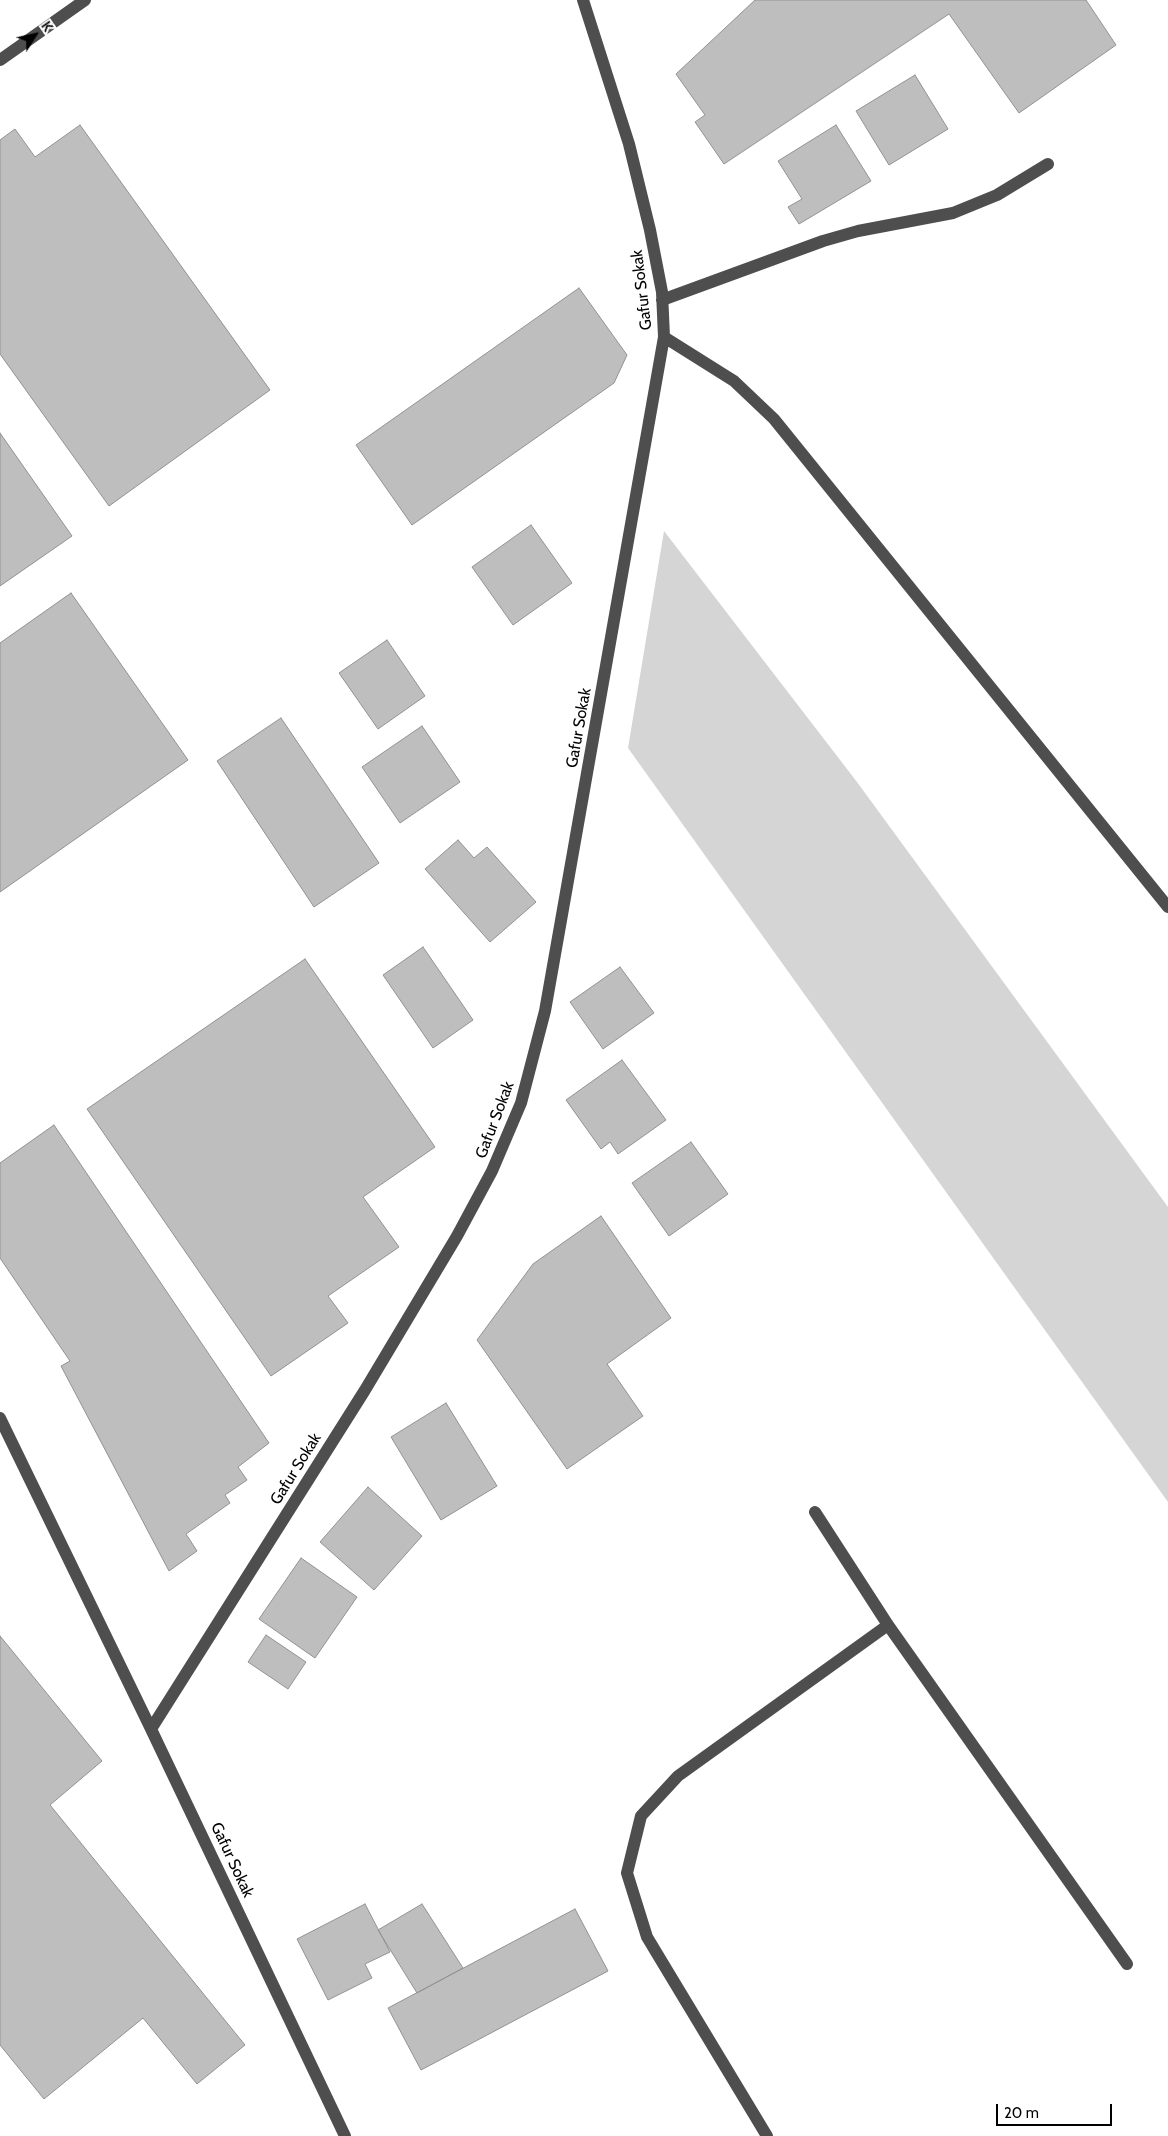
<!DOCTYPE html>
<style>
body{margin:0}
#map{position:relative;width:1168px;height:2136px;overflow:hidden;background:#fff;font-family:Cabin,sans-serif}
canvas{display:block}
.north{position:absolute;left:10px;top:10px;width:50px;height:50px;-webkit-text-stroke:4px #fff;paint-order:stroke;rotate:55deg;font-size:14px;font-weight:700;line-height:20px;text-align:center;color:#000}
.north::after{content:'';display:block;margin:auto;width:18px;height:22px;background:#000;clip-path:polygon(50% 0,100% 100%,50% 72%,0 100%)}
.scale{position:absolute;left:996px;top:2104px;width:116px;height:22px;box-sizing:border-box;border:2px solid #000;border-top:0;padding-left:6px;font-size:15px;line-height:18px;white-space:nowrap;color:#000;-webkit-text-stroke:4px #fff;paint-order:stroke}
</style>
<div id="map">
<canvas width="1168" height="2136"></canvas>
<div class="north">K</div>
<div class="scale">20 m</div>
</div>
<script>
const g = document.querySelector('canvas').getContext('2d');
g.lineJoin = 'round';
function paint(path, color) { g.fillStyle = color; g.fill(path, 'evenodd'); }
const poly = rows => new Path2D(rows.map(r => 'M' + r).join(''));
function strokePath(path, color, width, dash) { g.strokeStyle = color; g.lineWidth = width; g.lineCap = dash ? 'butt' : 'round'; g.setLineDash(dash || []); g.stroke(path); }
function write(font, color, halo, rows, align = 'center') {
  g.font = font + ' Cabin,sans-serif'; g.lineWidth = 4; g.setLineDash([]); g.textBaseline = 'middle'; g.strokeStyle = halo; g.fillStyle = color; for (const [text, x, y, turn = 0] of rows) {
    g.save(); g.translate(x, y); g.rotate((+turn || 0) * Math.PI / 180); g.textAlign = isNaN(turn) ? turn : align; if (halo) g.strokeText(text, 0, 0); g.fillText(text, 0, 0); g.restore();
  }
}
paint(poly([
 [664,531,857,782,1168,1207,1168,1502,628,748]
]), '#d5d5d5');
const building = poly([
 [755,0,1086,0,1116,45,1019,113,949,14,724,164,695,122,705,115,676,74,755,0],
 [915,75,948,129,889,165,856,111,915,75],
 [80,125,270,390,109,506,0,354,0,140,15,129,35,157,80,125],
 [836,125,871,181,799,224,788,207,802,199,778,161,836,125],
 [579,288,627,355,614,383,412,525,356,445,579,288],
 [0,433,72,536,0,586,0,433],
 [531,525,572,583,513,625,472,567,531,525],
 [71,593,188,760,0,892,0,643,71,593],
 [387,640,425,696,378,729,339,673,387,640],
 [281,718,379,863,314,907,217,761,281,718],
 [422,726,460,782,400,823,362,767,422,726],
 [458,840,474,858,487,847,536,902,490,942,425,869,458,840],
 [423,947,473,1020,433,1048,383,975,423,947],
 [305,959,435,1147,363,1197,399,1247,328,1296,348,1323,271,1376,87,1109,305,959],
 [620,967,654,1013,603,1049,570,1002,620,967],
 [622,1060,666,1120,618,1154,610,1142,601,1149,566,1100,622,1060],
 [54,1125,269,1443,238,1467,247,1480,225,1495,230,1503,186,1534,197,1551,169,1571,61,1366,70,1361,0,1258,0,1163,54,1125],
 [691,1142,728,1194,669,1236,632,1183,691,1142],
 [601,1216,671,1318,607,1364,643,1416,567,1469,477,1340,533,1264,601,1216],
 [446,1403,497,1486,441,1520,391,1437,446,1403],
 [368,1487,422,1536,374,1590,320,1542,368,1487],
 [301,1558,357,1597,315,1658,259,1619,301,1558],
 [266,1635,306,1662,288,1689,248,1662,266,1635],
 [0,1636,102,1761,50,1805,245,2045,197,2084,143,2018,44,2099,0,2045,0,1636],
 [365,1904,390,1952,365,1964,372,1978,328,2000,297,1939,365,1904],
 [422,1904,463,1968,417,1993,378,1930,422,1904],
 [575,1909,608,1971,421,2070,388,2008,575,1909]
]);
paint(building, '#bebebe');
strokePath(building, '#929292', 1);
strokePath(poly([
 [0,60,85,0],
 [662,300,823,241,858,231,953,213,997,195,1048,164],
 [664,337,734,381,774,419,1168,907],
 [0,1418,151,1729],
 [815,1512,888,1625,1127,1964],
 [345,2136,151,1729,365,1390,457,1236,492,1171,521,1103,545,1011,664,337,662,292,650,230,629,144,583,0],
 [767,2136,647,1937,627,1873,641,1816,678,1776,888,1625]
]), '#4e4e4e', 12);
write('16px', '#000', '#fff', [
 ["Gafur Sokak",642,290,-97],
 ["Gafur Sokak",579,728,-80],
 ["Gafur Sokak",495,1120,-69],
 ["Gafur Sokak",296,1469,-58],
 ["Gafur Sokak",232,1860,65]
]);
</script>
